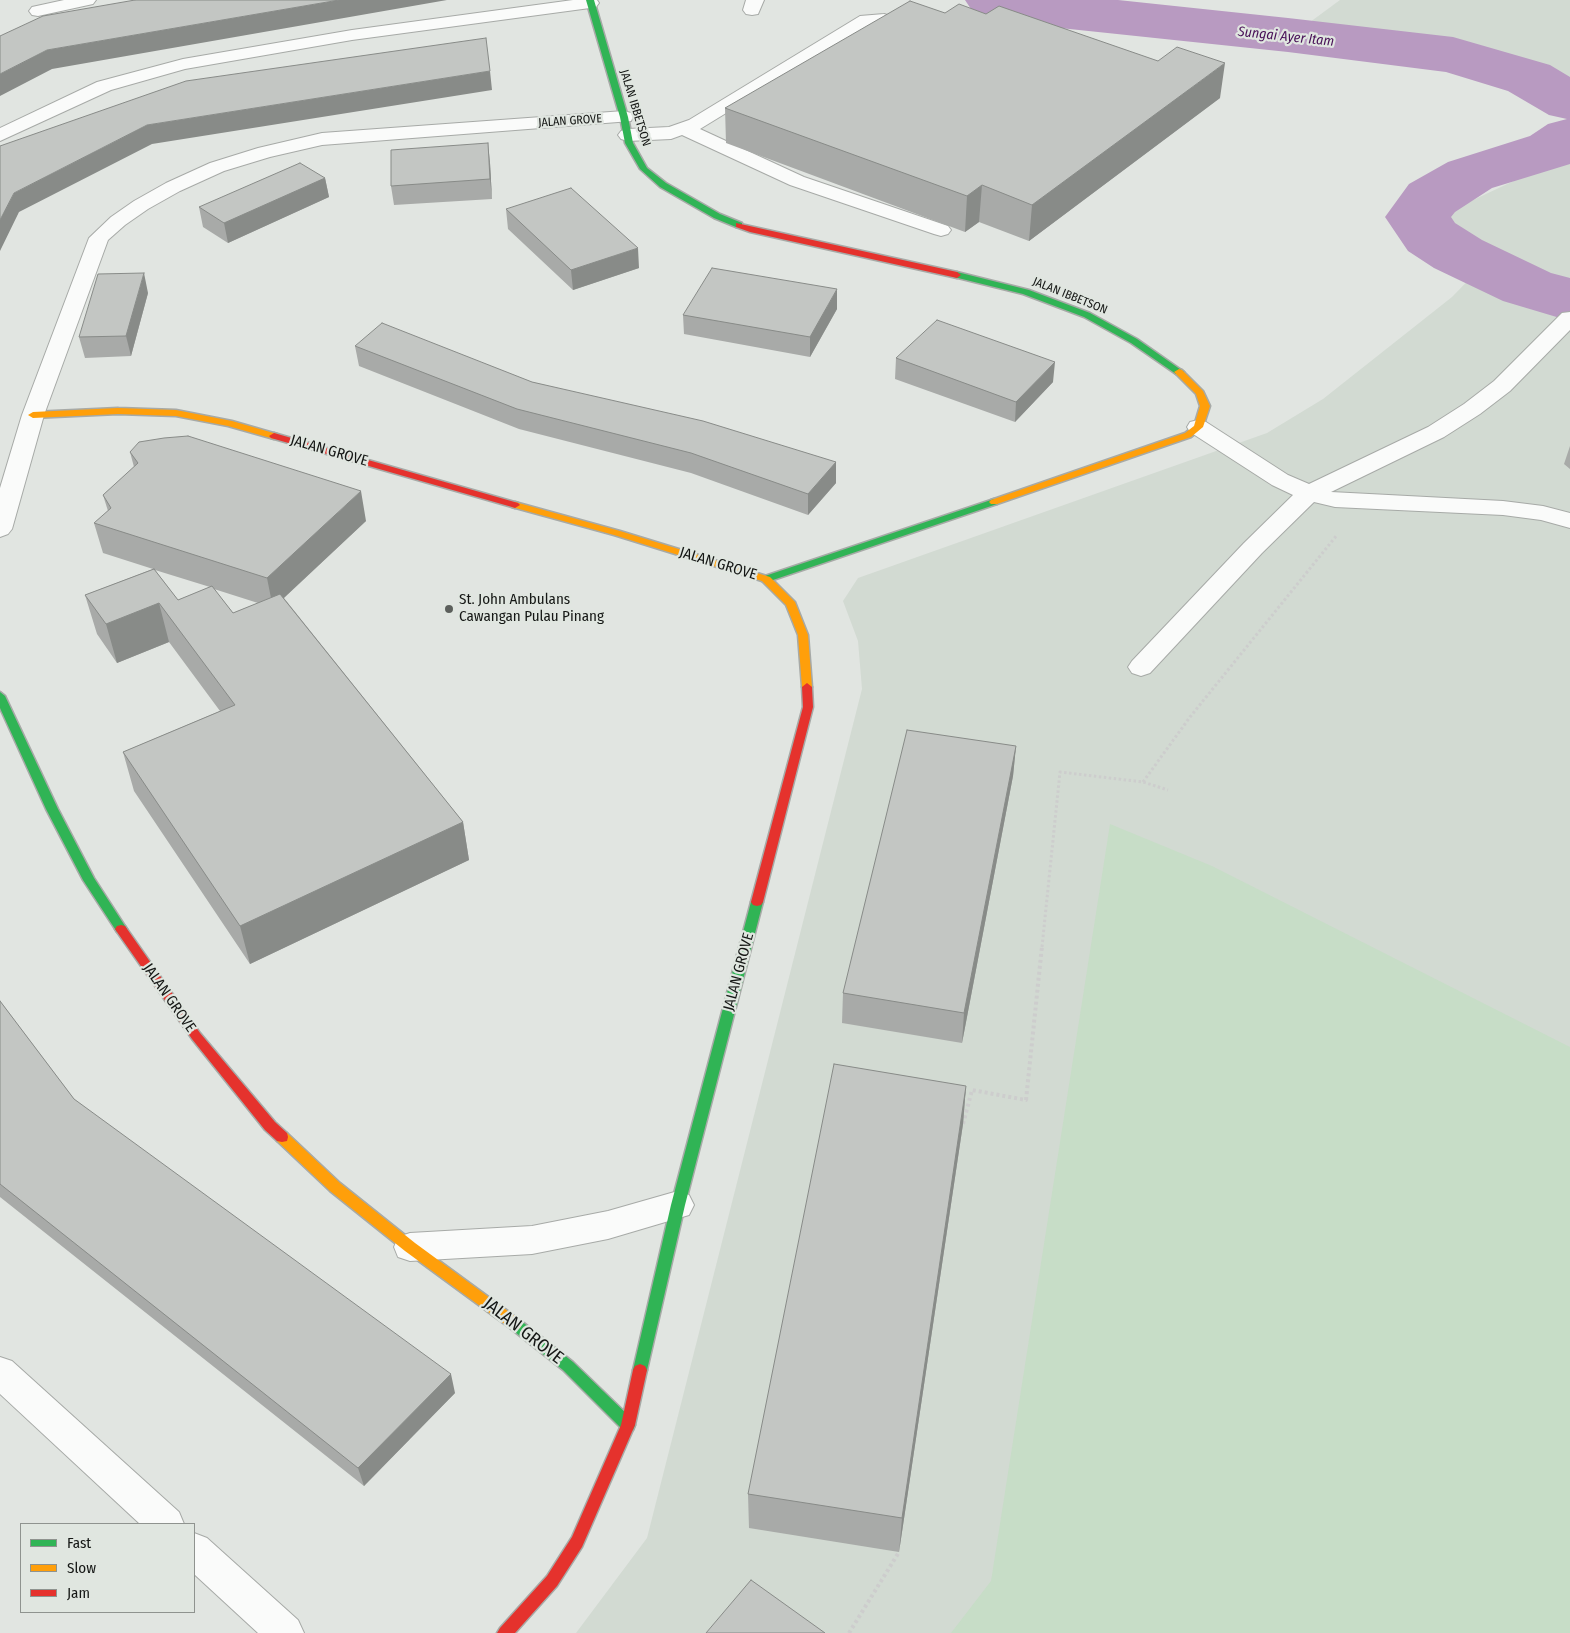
<!DOCTYPE html>
<style>
body{margin:0}
#map{position:relative;width:1570px;height:1633px;overflow:hidden;background:#e1e5e1;font-family:"Fira Sans Condensed",sans-serif}
canvas{display:block}
.legend{position:absolute;left:20px;top:1523px;width:175px;height:90px;box-sizing:border-box;background:#e0e6e0;border:1px solid #8f938f;margin:0;padding:6px 9px;list-style:none;font-size:15px;color:#151715}
.legend li{display:flex;align-items:center;gap:10px;height:25px}
.legend b{width:25px;border:1px solid #8f938f}
</style>
<div id="map">
<canvas width="1570" height="1633"></canvas>
<ul class="legend">
<li><b style="height:6px;background:#30b455"></b>Fast</li>
<li><b style="height:6px;background:#ff9f0a"></b>Slow</li>
<li><b style="height:6px;background:#e5322d"></b>Jam</li>
</ul>
</div>
<script>
const g = document.querySelector('canvas').getContext('2d');
g.lineJoin = 'round';
function paint(path, color) { g.fillStyle = color; g.fill(path, 'evenodd'); }
const poly = rows => new Path2D(rows.map(r => 'M' + r).join(''));
function strokePath(path, color, width, dash) { g.strokeStyle = color; g.lineWidth = width; g.lineCap = dash ? 'butt' : 'round'; g.setLineDash(dash || []); g.stroke(path); }
function write(font, color, halo, rows, align = 'center') {
  g.font = font + ' "Fira Sans Condensed",sans-serif'; g.lineWidth = 4.5; g.setLineDash([]); g.textBaseline = 'middle'; g.strokeStyle = halo; g.fillStyle = color; for (const [text, x, y, turn = 0] of rows) {
    g.save(); g.translate(x, y); g.rotate((+turn || 0) * Math.PI / 180); g.textAlign = isNaN(turn) ? turn : align; if (halo) g.strokeText(text, 0, 0); g.fillText(text, 0, 0); g.restore();
  }
}
paint(poly([
 [1340,0,1570,0,1570,88,1542,71,1455,42,1302,28],
 [1570,159,1570,1633,576,1633,647,1538,862,689,858,641,843,601,858,578,1267,433,1323,399,1452,297,1494,254,1460,236,1447,223,1454,209,1518,179]
]), '#d2dad2');
paint(poly([
 [1110,824,1212,866,1570,1047,1570,1633,951,1633,991,1581]
]), '#c7ddc7');
paint(poly([
 [965,0,1118,0,1288,18,1453,37,1550,65,1570,77,1570,164,1492,188,1455,212,1451,217,1455,223,1482,240,1551,273,1570,278,1570,321,1503,301,1434,268,1408,251,1385,217,1409,184,1448,162,1530,136,1548,124,1567,119,1549,115,1508,91,1446,72,1288,52,1022,24,973,12,965,0]
]), '#b89ac1');
const lane = poly([
 [64,0,96,0,93,4,38,16,32,15,29,11,32,7,64,0],
 [746,0,764,0,758,14,752,15,746,14,743,10,746,0],
 [884,14,922,25,925,29,922,33,916,34,883,24,870,25,700,129,804,177,948,226,951,230,948,234,941,236,934,234,790,185,682,135,671,139,628,141,621,139,618,135,621,131,628,129,669,127,689,120,860,16,884,14],
 [1570,312,1570,330,1510,391,1480,414,1444,437,1331,492,1503,501,1543,506,1570,513,1570,528,1541,520,1503,515,1335,507,1314,502,1262,553,1150,673,1141,676,1132,673,1128,667,1132,661,1244,543,1293,495,1272,485,1190,432,1187,427,1190,422,1198,420,1206,422,1288,475,1309,484,1428,427,1464,404,1494,381,1562,313,1570,312]
]);
const street = poly([
 [573,0,597,0,599,3,596,7,590,8,352,40,185,69,111,90,0,141,0,128,97,82,183,59,352,30,573,0],
 [624,111,631,113,633,117,631,121,322,145,270,157,224,171,180,191,148,209,125,225,108,240,44,415,12,529,8,534,0,537,0,488,22,415,89,238,111,217,134,201,166,183,210,163,258,148,322,133,624,111],
 [678,1191,689,1195,694,1205,689,1215,608,1239,532,1254,410,1261,398,1257,394,1247,398,1237,410,1233,532,1226,608,1211,678,1191],
 [0,1357,12,1361,179,1512,184,1524,140,1524,0,1394,0,1357],
 [194,1533,207,1538,298,1620,304,1633,258,1633,194,1574,194,1533]
]);
const fast = poly([
 [586,0,594,0,628,117,633,143,647,168,666,183,720,214,742,223,742,227,736,227,714,218,660,187,640,169,625,143,620,117,586,0],
 [957,272,1029,290,1090,313,1137,339,1184,372,1182,374,1176,374,1131,343,1084,317,1023,294,954,277,954,273,957,272],
 [994,499,997,500,999,502,997,504,770,581,762,581,761,579,762,577,994,499],
 [0,692,5,696,58,809,94,878,125,926,127,929,125,932,117,932,83,880,46,809,0,708,0,692],
 [757,898,761,899,763,902,685,1205,647,1370,645,1374,640,1376,635,1374,633,1370,671,1205,751,902,753,899,757,898],
 [515,1318,520,1320,573,1362,633,1420,635,1425,633,1430,628,1432,623,1430,563,1370,510,1328,508,1324,510,1320,515,1318]
]);
const slow = poly([
 [1179,369,1182,370,1203,391,1210,406,1203,427,1191,437,997,504,991,504,989,502,991,500,1185,433,1194,426,1200,406,1196,394,1174,372,1179,369],
 [118,408,176,410,232,421,277,434,279,436,274,439,228,426,176,416,118,414,33,418,28,415,33,412,118,408],
 [515,502,620,531,770,577,795,602,808,635,812,687,811,690,807,691,802,687,798,635,786,605,762,581,614,535,512,507,510,505,515,502],
 [282,1132,287,1133,340,1183,415,1243,520,1320,522,1324,520,1328,515,1330,510,1328,405,1251,330,1191,277,1141,276,1137,277,1133,282,1132]
]);
const jam = poly([
 [736,223,957,272,961,275,957,278,750,232,736,227,736,223],
 [274,433,518,503,520,505,515,508,512,507,271,438,269,436,274,433],
 [807,683,812,687,813,707,763,902,761,905,757,906,753,905,751,902,803,707,802,687,807,683],
 [121,925,125,926,200,1033,275,1122,287,1133,288,1137,287,1141,282,1142,277,1141,265,1130,192,1039,117,932,115,929,117,926,121,925],
 [640,1364,645,1366,647,1370,635,1425,582,1547,557,1586,515,1633,497,1633,500,1628,547,1576,572,1537,621,1425,633,1370,635,1366,640,1364]
]);
strokePath(lane, '#a7aaa7', 2);
strokePath(street, '#a7aaa7', 2);
strokePath(fast, '#a7aaa7', 3);
strokePath(slow, '#a7aaa7', 3);
strokePath(jam, '#a7aaa7', 3);
strokePath(poly([
 [1143,782,1190,717,1337,535],
 [1042,947,1060,772,1143,782,1168,790]
]), '#cdcdcd', 3, [2.5, 2.5]);
strokePath(poly([
 [963,1124,972,1090,1026,1100,1042,946],
 [849,1633,899,1552]
]), '#cdcdcd', 4, [3, 3]);
paint(lane, '#fafbfa');
paint(street, '#fafbfa');
paint(fast, '#30b455');
paint(slow, '#ff9f0a');
paint(jam, '#e5322d');
paint(poly([
 [945,13,1220,98,1029,241,979,222,965,232,726,143,725,108],
 [490,163,492,199,394,205,391,186],
 [325,178,329,197,228,243,203,227,199,207],
 [506,209,639,268,573,290,508,229],
 [148,293,131,356,85,358,79,337],
 [837,309,810,357,684,334,683,315],
 [355,346,532,382,836,462,836,483,808,515,691,473,519,429,359,366],
 [896,358,1053,382,1015,422,895,379],
 [1570,446,1570,469,1564,464],
 [130,452,366,521,284,598,463,822,469,860,250,964,134,791,123,752,220,711,169,642,117,663,97,634,85,595,153,569,103,553,94,523,108,511,103,495,134,467],
 [155,570,210,587,178,600],
 [214,589,258,603,233,613],
 [1016,746,1013,776,962,1043,842,1023,843,993],
 [0,1001,74,1099,455,1393,364,1486,0,1197],
 [966,1086,963,1124,899,1552,749,1528,748,1494]
]), '#a8aaa8');
paint(poly([
 [339,0,447,0,52,69,0,96,0,74,47,50],
 [1225,63,1220,98,1029,241,1032,205],
 [490,71,492,90,152,144,19,212,0,251,0,220,14,193,147,125],
 [488,143,490,163,492,199,490,179],
 [325,178,329,197,228,243,224,223],
 [982,185,979,222,965,232,967,196],
 [638,248,639,268,573,290,571,270],
 [144,273,148,293,131,356,126,336],
 [837,289,837,309,810,357,810,337],
 [1055,362,1053,382,1015,422,1016,402],
 [836,462,836,483,808,515,808,494],
 [361,491,366,521,273,608,267,578],
 [159,603,169,642,117,663,106,624],
 [1016,746,1013,776,962,1043,964,1013],
 [463,822,469,860,250,964,240,926],
 [966,1086,963,1124,899,1552,902,1518],
 [451,1374,455,1393,364,1486,358,1468]
]), '#888b88');
const building = poly([
 [135,0,339,0,47,50,0,74,0,36,43,16,135,0],
 [910,1,945,13,959,4,986,14,999,6,1158,61,1177,47,1225,63,1032,205,982,185,967,196,725,108,910,1],
 [486,38,490,71,147,125,14,193,0,220,0,146,186,81,486,38],
 [488,143,490,179,391,186,391,150,488,143],
 [300,163,325,178,224,223,199,207,300,163],
 [571,188,638,248,571,270,506,209,571,188],
 [712,268,837,289,810,337,683,315,712,268],
 [144,273,126,336,79,337,98,274,144,273],
 [937,320,1055,362,1016,402,896,358,937,320],
 [382,323,532,382,703,421,836,462,808,494,691,453,517,409,355,346,382,323],
 [188,436,361,491,267,578,94,523,111,508,103,495,138,463,130,452,139,442,164,438,188,436],
 [154,569,178,600,212,586,233,613,280,594,463,822,240,926,123,752,235,705,159,603,106,624,85,595,154,569],
 [907,730,1016,746,964,1013,843,993,907,730],
 [0,1001,74,1099,451,1374,358,1468,0,1184,0,1001],
 [834,1064,966,1086,902,1518,748,1494,834,1064],
 [751,1580,825,1633,706,1633,751,1580]
]);
paint(building, '#c3c6c3');
strokePath(building, '#888b88', 1);
for (const [x, y, r, color] of [
 [449,609,5,"#5c5f5c"]
]) { const dot = new Path2D(); dot.arc(x, y, r, 0, 2 * Math.PI); g.fillStyle = color; g.fill(dot); strokePath(dot, '#e0e6e0', 2); }
write('12px', '#151715', '#e0e6e0', [
 ["JALAN IBBETSON",635,108,73],
 ["JALAN GROVE",570,121,-4],
 ["JALAN IBBETSON",1070,296,22]
]);
write('italic 14px', '#481057', '#e0e6e0', [
 ["Sungai Ayer Itam",1286,37,6]
]);
write('15px', '#151715', '#e0e6e0', [
 ["JALAN GROVE",329,451,16],
 ["JALAN GROVE",718,564,17],
 ["JALAN GROVE",739,972,-75],
 ["JALAN GROVE",169,998,55]
]);
write('15px', '#151715', '#e0e6e0', [
 ["St. John Ambulans",459,600],
 ["Cawangan Pulau Pinang",459,617]
], 'left');
write('18px', '#151715', '#e0e6e0', [
 ["JALAN GROVE",523,1331,38]
]);
</script>
